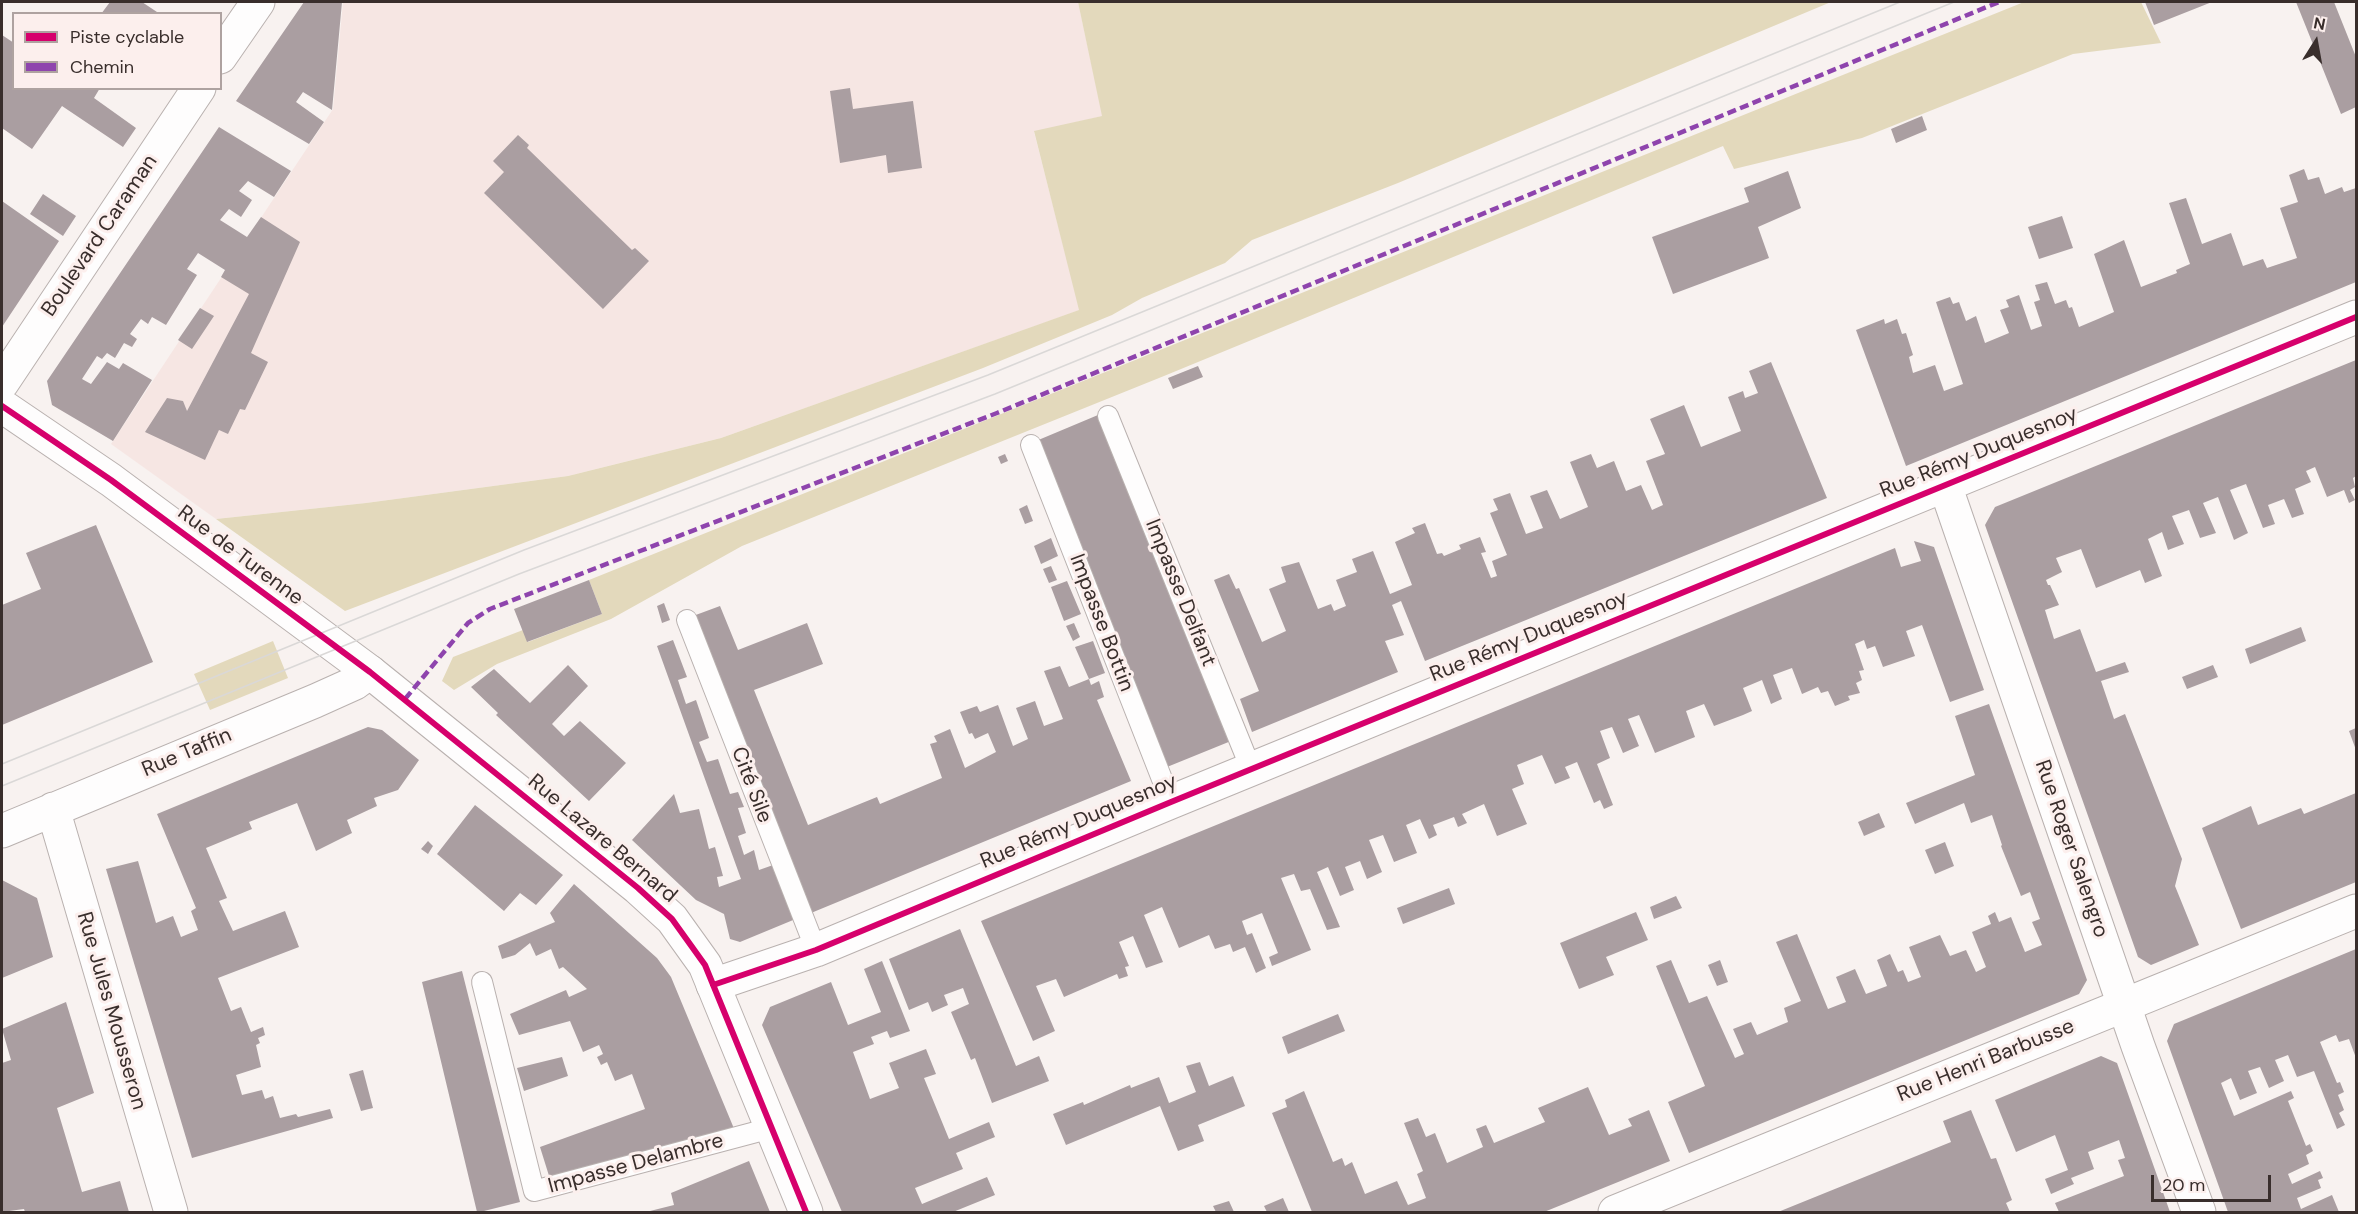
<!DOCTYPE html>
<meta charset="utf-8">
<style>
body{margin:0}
#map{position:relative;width:2358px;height:1214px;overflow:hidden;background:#f8f2f0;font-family:"DM Sans",sans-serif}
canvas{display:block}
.frame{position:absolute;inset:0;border:3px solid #392e2c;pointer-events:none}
.legend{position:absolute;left:12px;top:12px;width:210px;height:78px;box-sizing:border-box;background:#fcefed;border:2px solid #aea2a0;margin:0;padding:8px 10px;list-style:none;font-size:18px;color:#392e2c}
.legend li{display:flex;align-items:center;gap:12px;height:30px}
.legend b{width:30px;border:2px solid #aea2a0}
.north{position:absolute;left:2286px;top:12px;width:60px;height:60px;-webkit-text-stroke:4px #fcefed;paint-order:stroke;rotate:11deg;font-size:16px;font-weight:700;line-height:24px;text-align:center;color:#392e2c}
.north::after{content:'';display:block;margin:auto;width:21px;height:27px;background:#392e2c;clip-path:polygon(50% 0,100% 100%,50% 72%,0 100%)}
.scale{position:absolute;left:2151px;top:1175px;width:120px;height:27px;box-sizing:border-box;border:3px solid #392e2c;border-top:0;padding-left:8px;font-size:18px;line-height:21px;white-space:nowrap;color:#392e2c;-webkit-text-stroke:4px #fcefed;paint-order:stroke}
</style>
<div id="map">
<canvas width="2358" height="1214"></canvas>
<div class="frame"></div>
<ul class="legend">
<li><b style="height:8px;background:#d6006c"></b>Piste cyclable</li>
<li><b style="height:8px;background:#8e44ad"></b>Chemin</li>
</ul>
<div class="north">N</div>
<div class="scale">20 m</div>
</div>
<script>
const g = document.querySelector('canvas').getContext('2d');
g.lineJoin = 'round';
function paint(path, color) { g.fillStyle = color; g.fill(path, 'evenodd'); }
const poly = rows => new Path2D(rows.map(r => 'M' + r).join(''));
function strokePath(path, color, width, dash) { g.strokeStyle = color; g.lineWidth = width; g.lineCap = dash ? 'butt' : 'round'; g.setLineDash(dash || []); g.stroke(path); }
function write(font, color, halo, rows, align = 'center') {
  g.font = font + ' "DM Sans",sans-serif'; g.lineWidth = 6; g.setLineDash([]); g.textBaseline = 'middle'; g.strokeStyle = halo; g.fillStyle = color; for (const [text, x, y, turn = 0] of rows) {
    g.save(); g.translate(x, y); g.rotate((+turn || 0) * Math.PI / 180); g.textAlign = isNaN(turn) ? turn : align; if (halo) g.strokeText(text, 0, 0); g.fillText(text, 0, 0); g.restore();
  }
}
paint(poly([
 [343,2,1078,2,1103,116,1034,132,1080,310,721,438,568,476,366,503,216,519,111,444,333,109]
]), '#f6e6e3');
paint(poly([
 [1078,2,1831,2,1398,183,1252,240,1225,263,1142,298,1112,315,983,368,345,611,216,519,366,503,568,476,721,438,1079,310,1034,131,1102,116],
 [2024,2,2141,2,2161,43,2073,54,1862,138,1734,169,1723,146,1164,376,742,546,611,619,497,664,454,690,442,681,453,657,523,630,528,642,602,614,589,580],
 [273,641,288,678,210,710,194,674]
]), '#e3d9bc');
paint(poly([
 [110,2,142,2,160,14,101,14],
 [304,2,342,2,332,110,303,92,296,102,324,122,309,144,236,101],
 [2145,2,2212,2,2154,25],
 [2296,2,2334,2,2356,57,2356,107,2341,114],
 [2,35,14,43,14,88,100,88,94,98,136,128,123,147,62,106,32,149,2,128],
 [850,88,853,109,913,101,922,168,888,173,886,155,840,163,830,91],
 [1922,116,1927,130,1896,143,1891,129],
 [219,127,291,171,274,197,248,181,239,191,252,200,241,217,229,209,220,220,247,237,261,217,300,242,251,353,268,362,245,410,240,409,228,434,219,430,205,460,145,432,167,398,183,401,187,411,249,294,221,277,225,270,198,253,187,269,197,275,166,325,152,317,148,324,141,319,130,334,137,339,132,347,124,343,115,358,107,353,102,359,97,356,82,379,91,384,107,362,119,369,123,363,152,380,113,441,52,405,47,381],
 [518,135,529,145,527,148,632,250,635,248,649,261,603,309,484,193,504,172,493,161],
 [2304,169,2308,180,2319,177,2325,194,2342,187,2344,192,2356,188,2356,282,1906,466,1856,330,1884,319,1885,324,1897,319,1902,334,1906,333,1913,355,1909,357,1913,373,1935,365,1944,391,1963,384,1936,302,1950,297,1953,304,1959,302,1966,321,1976,316,1985,343,2009,333,2000,310,2009,307,2006,300,2019,295,2031,330,2042,326,2034,302,2040,300,2035,285,2047,282,2055,304,2066,300,2069,308,2072,307,2079,327,2098,319,2114,312,2094,254,2124,240,2141,287,2177,273,2176,270,2190,264,2169,203,2186,198,2202,244,2231,233,2243,266,2263,259,2267,268,2297,258,2280,208,2298,202,2289,175],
 [1788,171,1801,208,1758,227,1769,258,1673,294,1652,237,1749,202,1744,188],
 [43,194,76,216,63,236,30,214],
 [2,201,59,241,2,327],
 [2062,216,2073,248,2039,259,2028,227],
 [200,308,214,316,192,349,178,340],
 [2356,360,2356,476,2353,478,2355,487,2350,490,2355,500,2349,503,2344,490,2327,497,2315,467,2306,471,2311,482,2295,489,2304,514,2292,518,2284,499,2268,505,2275,524,2263,528,2246,484,2230,490,2248,533,2234,540,2218,497,2203,503,2216,533,2200,538,2189,510,2172,516,2184,544,2168,550,2162,532,2148,539,2162,576,2145,583,2140,570,2096,588,2081,549,2056,558,2062,572,2046,580,2048,585,2050,585,2059,605,2045,610,2054,639,2080,629,2096,672,2125,662,2129,672,2101,681,2114,719,2125,714,2182,859,2175,886,2199,945,2151,965,2138,957,1985,525,1995,507],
 [1771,362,1827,498,1425,661,1401,601,1392,605,1404,635,1385,641,1398,672,1252,732,1240,699,1259,691,1214,580,1229,574,1236,589,1239,588,1262,642,1286,631,1269,589,1286,582,1281,567,1299,562,1318,609,1331,604,1334,611,1346,606,1336,580,1357,572,1352,559,1373,551,1390,594,1412,585,1395,542,1415,533,1412,528,1425,523,1437,554,1442,553,1444,556,1461,549,1459,545,1480,537,1486,552,1481,553,1491,578,1497,576,1492,561,1507,555,1490,513,1498,510,1493,499,1510,493,1526,534,1543,528,1530,496,1547,490,1560,519,1588,507,1570,462,1591,454,1597,468,1614,461,1626,491,1641,485,1652,510,1663,505,1646,461,1665,454,1650,419,1684,405,1701,447,1741,431,1728,397,1743,391,1745,398,1758,393,1749,371],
 [1198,366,1203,377,1173,389,1168,378],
 [1098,415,1231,741,1167,767,1036,441],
 [1005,454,1008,461,1001,464,998,457],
 [1027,505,1033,521,1025,524,1019,509],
 [96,525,153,662,2,725,2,605,41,589,26,553],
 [1051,538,1058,556,1041,564,1034,546],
 [1914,541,1934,547,1984,690,1950,702,1922,625,1906,631,1915,656,1883,667,1875,646,1867,649,1864,640,1855,644,1864,670,1859,671,1862,680,1856,683,1860,693,1848,696,1850,700,1835,706,1828,691,1821,693,1818,687,1802,694,1792,668,1773,675,1782,699,1771,704,1762,680,1743,688,1752,711,1743,715,1714,726,1704,704,1686,711,1695,737,1655,753,1639,715,1628,719,1639,746,1623,753,1612,727,1600,731,1610,758,1597,764,1613,805,1604,809,1600,800,1594,803,1577,762,1565,767,1570,778,1555,784,1542,755,1517,765,1524,784,1512,789,1527,824,1497,836,1484,804,1462,814,1467,823,1458,827,1454,817,1433,825,1437,835,1429,839,1420,819,1406,825,1417,853,1394,862,1383,835,1369,840,1382,872,1367,879,1360,861,1345,867,1354,890,1340,896,1328,867,1317,872,1340,927,1327,930,1310,889,1301,891,1294,874,1281,878,1311,950,1272,966,1269,957,1278,953,1262,913,1242,921,1247,935,1252,933,1266,968,1256,973,1245,947,1233,952,1230,944,1215,949,1209,935,1179,948,1162,907,1144,915,1163,962,1146,968,1133,936,1119,942,1129,966,1125,967,1128,976,1119,979,1117,974,1064,997,1056,979,1036,986,1055,1031,1033,1041,981,921,1895,548,1901,567,1921,561],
 [1051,566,1057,580,1049,583,1043,569],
 [589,580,602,614,527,642,514,609],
 [1067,581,1081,614,1064,621,1051,587],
 [664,603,670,620,662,623,657,606],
 [720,606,738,650,807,623,823,664,754,690,808,825,877,797,880,804,942,778,930,744,937,742,934,736,950,729,965,768,996,752,988,733,975,739,972,733,969,734,960,712,977,706,980,712,998,705,1013,746,1028,739,1016,708,1035,701,1044,726,1063,719,1044,671,1060,666,1069,687,1089,679,1091,685,1099,681,1104,697,1097,700,1131,781,811,913,693,616],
 [1074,623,1080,637,1073,641,1066,626],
 [2301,627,2306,641,2250,664,2245,649],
 [673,640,687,677,678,680,686,704,696,700,709,738,699,742,707,762,718,759,730,794,738,792,744,807,738,808,746,833,738,836,744,855,754,850,759,870,776,864,798,918,740,942,730,939,724,914,696,900,632,840,674,794,680,813,699,809,709,849,715,847,723,876,717,877,719,887,741,879,657,646],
 [1093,641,1105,673,1089,679,1075,647],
 [568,665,588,686,552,724,564,736,580,721,626,763,589,801,496,715,498,713,471,687,494,669,530,703],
 [2213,665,2218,677,2187,689,2182,677],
 [1989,704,2087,980,2079,994,1689,1153,1668,1102,1705,1086,1656,966,1671,960,1689,1003,1707,996,1735,1058,1744,1054,1733,1029,1751,1022,1757,1035,1788,1022,1784,1008,1801,1001,1776,942,1797,934,1828,1009,1846,1002,1836,977,1855,969,1866,994,1887,986,1877,960,1890,954,1898,972,1903,970,1908,982,1921,977,1909,947,1940,935,1950,956,1966,950,1976,972,1986,967,1972,932,1991,924,1988,916,1995,912,1999,922,2011,917,2025,952,2042,945,2032,922,2040,919,2030,892,2021,896,2001,846,2002,845,1992,815,1971,823,1964,803,1915,824,1906,803,1975,775,1955,716],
 [368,727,382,730,419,760,398,790,374,798,377,806,347,820,352,833,316,851,297,803,249,822,252,829,206,848,227,898,219,901,233,931,285,911,299,947,218,978,231,1011,241,1007,251,1032,263,1027,265,1035,258,1038,260,1043,256,1045,261,1067,236,1075,242,1095,262,1090,265,1099,273,1096,280,1118,296,1114,298,1117,330,1109,333,1118,192,1158,106,869,138,861,156,923,173,916,181,937,198,930,191,911,196,908,157,814],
 [2356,728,2356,750,2349,731],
 [2356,793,2356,882,2241,929,2202,828,2251,806,2258,825,2301,808,2304,814],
 [475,805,563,875,536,905,520,893,504,911,437,854],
 [1879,813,1885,827,1864,836,1858,822],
 [428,841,433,846,428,854,421,849],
 [1945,842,1954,866,1935,874,1925,850],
 [2,880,37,898,53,957,2,978],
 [574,884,657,958,671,977,735,1131,550,1179,540,1147,645,1109,632,1074,615,1081,607,1062,601,1065,597,1057,603,1054,599,1045,583,1052,570,1021,519,1035,510,1014,566,990,569,997,587,989,563,967,559,969,551,949,536,956,530,943,515,955,502,959,498,946,555,922,550,913],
 [1449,888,1455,904,1403,924,1397,908],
 [1676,896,1682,908,1654,919,1650,907],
 [1636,912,1648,940,1606,957,1614,975,1579,989,1560,943],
 [960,929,1016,1066,1039,1056,1049,1081,992,1103,975,1058,971,1060,951,1012,969,1004,963,988,944,995,948,1005,932,1012,928,1002,909,1010,889,959],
 [2356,949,2356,1058,2349,1039,2339,1042,2336,1035,2320,1042,2337,1083,2340,1082,2344,1092,2338,1095,2344,1110,2339,1113,2345,1125,2337,1129,2314,1071,2297,1077,2288,1055,2275,1060,2284,1081,2269,1088,2260,1067,2248,1071,2257,1093,2240,1100,2231,1078,2221,1083,2234,1116,2291,1091,2294,1098,2288,1101,2306,1146,2310,1144,2313,1151,2306,1155,2309,1164,2288,1174,2292,1184,2320,1171,2323,1178,2318,1180,2321,1188,2297,1198,2301,1209,2332,1195,2339,1212,2228,1212,2167,1041,2174,1024],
 [1720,960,1728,982,1717,986,1708,965],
 [882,961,910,1031,890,1038,887,1031,871,1037,874,1044,853,1052,870,1099,899,1088,889,1063,926,1049,936,1074,924,1078,949,1139,989,1122,995,1137,956,1153,963,1169,915,1188,922,1204,987,1177,995,1195,953,1212,842,1212,762,1025,770,1007,831,982,848,1025,881,1012,864,969],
 [462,971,520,1202,480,1212,477,1212,422,982],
 [66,1002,94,1093,57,1108,66,1138,82,1192,120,1181,129,1212,25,1212,24,1209,2,1212,2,1063,11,1060,2,1029],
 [1338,1014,1345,1031,1288,1054,1282,1037],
 [2101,1056,2117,1063,2170,1212,2059,1212,2055,1203,2124,1176,2118,1160,2125,1158,2119,1140,2088,1152,2094,1169,2071,1178,2074,1184,2051,1194,2045,1179,2068,1170,2055,1135,2016,1152,1995,1100],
 [562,1057,568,1076,524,1091,517,1068],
 [1200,1062,1209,1086,1233,1076,1245,1106,1198,1125,1204,1141,1178,1151,1160,1106,1066,1145,1053,1114,1083,1102,1084,1105,1130,1085,1131,1088,1159,1077,1169,1103,1196,1092,1186,1066],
 [363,1070,373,1108,361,1111,349,1074],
 [1588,1087,1609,1135,1632,1126,1628,1119,1649,1110,1670,1161,1544,1212,1312,1212,1272,1113,1287,1107,1285,1100,1304,1091,1333,1162,1342,1158,1345,1166,1352,1162,1365,1194,1397,1181,1408,1205,1426,1198,1417,1174,1423,1171,1404,1123,1418,1118,1426,1137,1435,1133,1447,1163,1483,1147,1476,1129,1486,1125,1494,1143,1545,1122,1538,1108],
 [1971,1110,1991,1159,1996,1158,2012,1200,2006,1203,2010,1212,1778,1212,1951,1142,1943,1121],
 [749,1161,770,1212,646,1212,674,1205,671,1193],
 [1283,1198,1289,1212,1267,1212,1264,1206],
 [1229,1201,1234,1212,1216,1212,1213,1206]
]), '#aa9ea1');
const lane = poly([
 [1108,416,1251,769],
 [1031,445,1171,802],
 [687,620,816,950],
 [482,982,534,1191,771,1128]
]);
const street = poly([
 [1945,485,2138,1046,2199,1212],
 [53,809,171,1212],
 [2,831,315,701,355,683,370,672],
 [713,985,816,950,1171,802,2356,317],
 [1615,1212,2356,911]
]);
const secondary = poly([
 [220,57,258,2],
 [2,383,199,88],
 [2,406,111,480,370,672,638,888,672,919,705,965,806,1212]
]);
strokePath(lane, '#b9b1af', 22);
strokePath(street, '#b9b1af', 35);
strokePath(secondary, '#b9b1af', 35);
strokePath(lane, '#fefdfd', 20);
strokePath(street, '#fefdfd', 33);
strokePath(secondary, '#fefdfd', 33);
strokePath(poly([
 [2,764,524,550,988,375,1900,2],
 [2,786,519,574,995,394,1954,2]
]), '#dad8d7', 1.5);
strokePath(poly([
 [405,699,468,623,490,609,997,413,1999,2]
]), '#8e44ad', 4.5, [9, 4.5]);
strokePath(poly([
 [2,406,111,480,370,672,638,888,672,919,705,965,806,1212],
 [713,985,816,950,1171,802,2356,317]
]), '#d6006c', 6);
write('21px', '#392e2c', '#fcefed', [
 ["Boulevard Caraman",100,236,-56],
 ["Rue Rémy Duquesnoy",1979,453,-22],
 ["Rue de Turenne",240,556,37],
 ["Impasse Delfant",1180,593,68],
 ["Impasse Bottin",1101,623,69],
 ["Rue Rémy Duquesnoy",1529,637,-22],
 ["Rue Taffin",187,753,-23],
 ["Cité Sile",751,785,69],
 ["Rue Rémy Duquesnoy",1079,822,-23],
 ["Rue Lazare Bernard",602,839,40],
 ["Rue Roger Salengro",2071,849,71],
 ["Rue Jules Mousseron",111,1011,74],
 ["Rue Henri Barbusse",1986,1061,-22],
 ["Impasse Delambre",636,1164,-15]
]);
</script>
